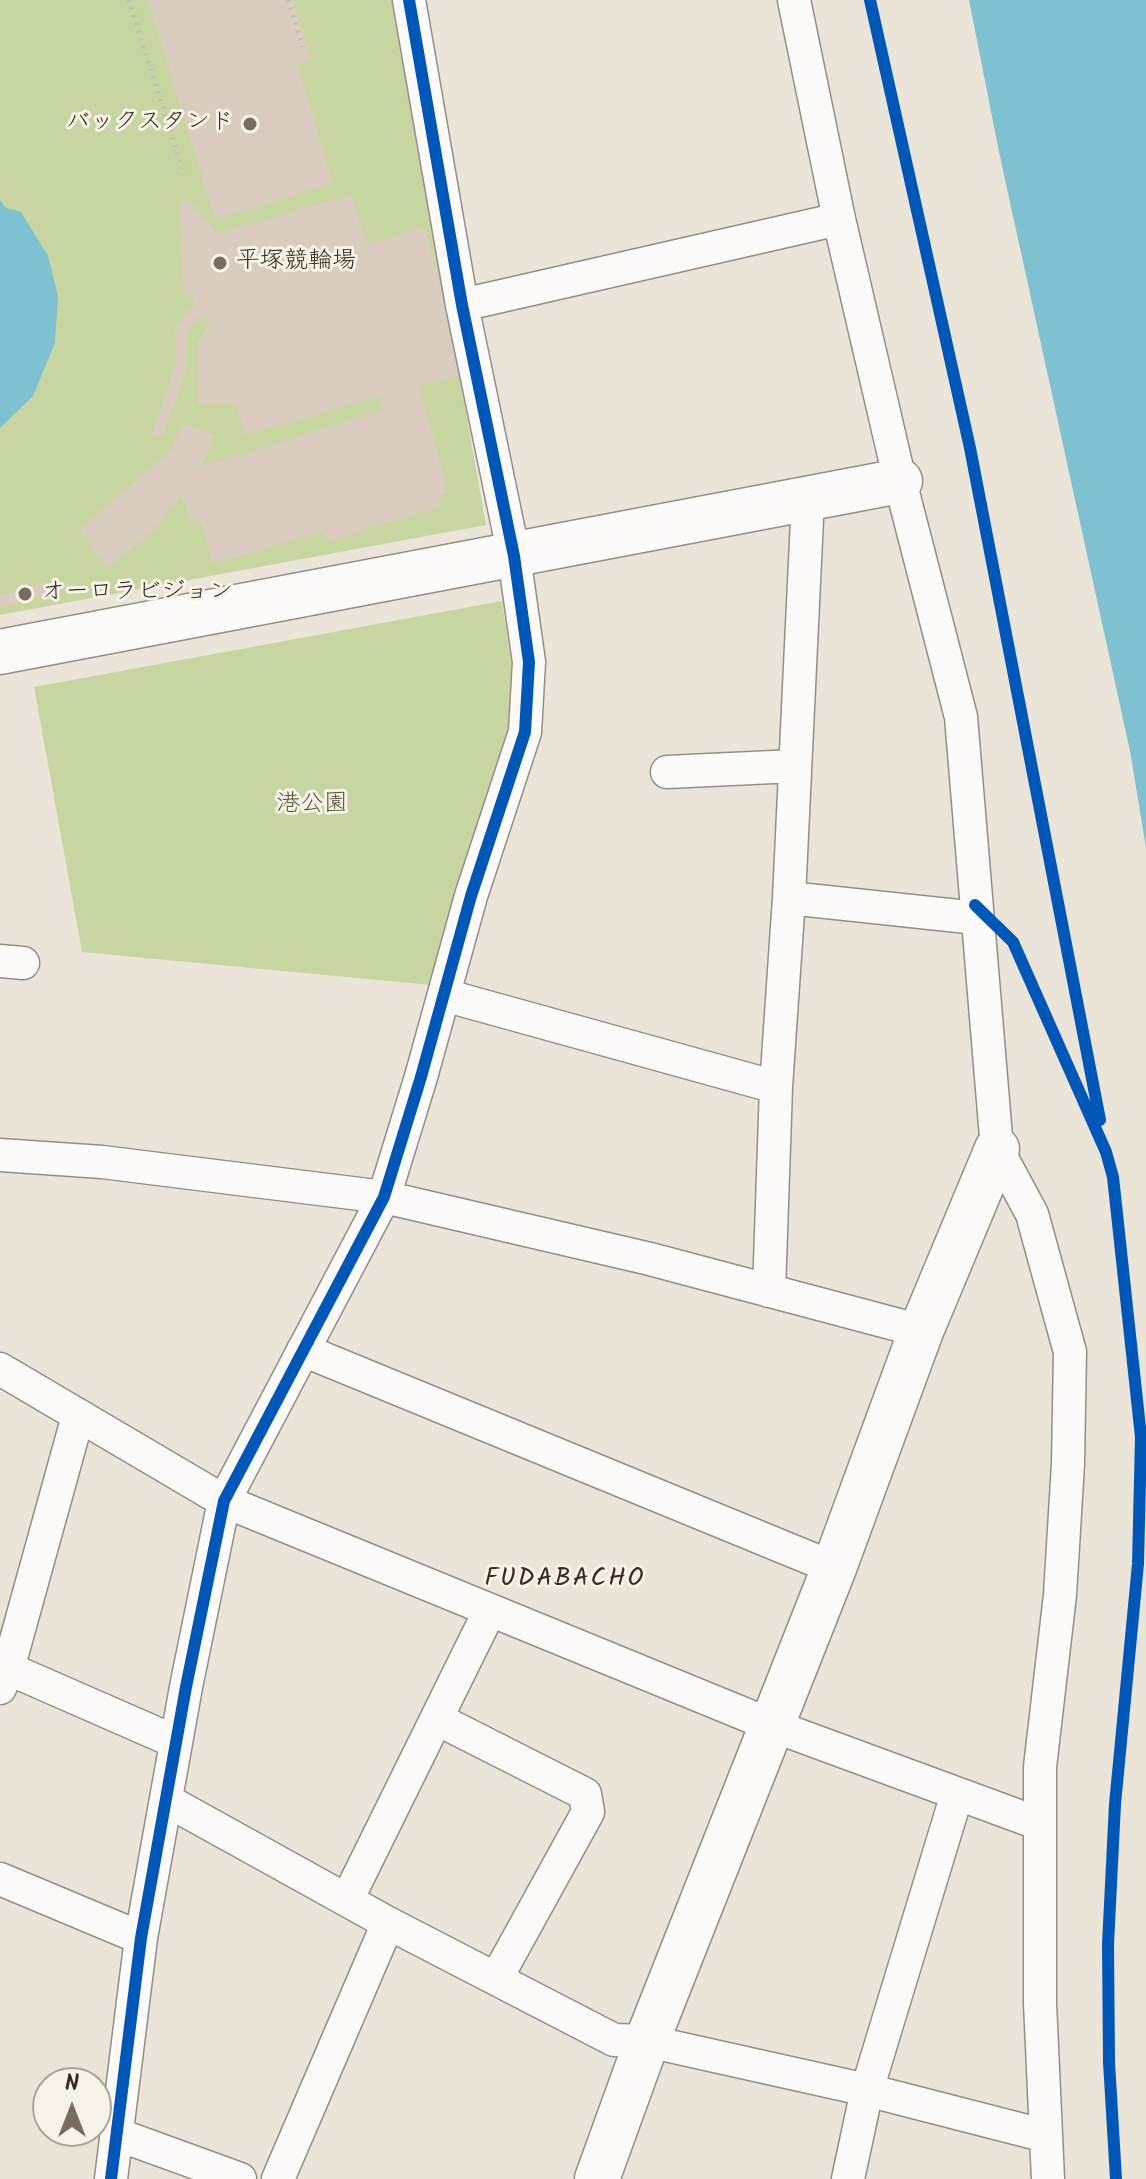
<!DOCTYPE html>
<meta charset="utf-8">
<style>
body{margin:0}
#map{position:relative;width:1146px;height:2179px;overflow:hidden;background:#ebe5d9;font-family:Kalam,sans-serif}
canvas{display:block}
.north{position:absolute;left:32px;top:2067px;width:80px;height:80px;box-sizing:border-box;background:#f7f3e8;border:2px solid #aca397;border-radius:50%;rotate:0deg;font-size:22px;font-weight:700;line-height:32px;text-align:center;color:#3b2a1e}
.north::after{content:'';display:block;margin:auto;width:28px;height:36px;background:#796b5f;clip-path:polygon(50% 0,100% 100%,50% 72%,0 100%)}
</style>
<div id="map">
<canvas width="1146" height="2179"></canvas>
<div class="north">N</div>
</div>
<script>
const g = document.querySelector('canvas').getContext('2d');
g.lineJoin = 'round';
function paint(path, color) { g.fillStyle = color; g.fill(path, 'evenodd'); }
const poly = rows => new Path2D(rows.map(r => 'M' + r).join(''));
function strokePath(path, color, width, dash) { g.strokeStyle = color; g.lineWidth = width; g.lineCap = dash ? 'butt' : 'round'; g.setLineDash(dash || []); g.stroke(path); }
function write(font, color, halo, rows, align = 'center') {
  g.font = font + ' Kalam,"Klee One",sans-serif'; g.lineWidth = 6; g.setLineDash([]); g.textBaseline = 'middle'; g.strokeStyle = halo; g.fillStyle = color; for (const [text, x, y, turn = 0] of rows) {
    g.save(); g.translate(x, y); g.rotate((+turn || 0) * Math.PI / 180); g.textAlign = isNaN(turn) ? turn : align; if (halo) g.strokeText(text, 0, 0); g.fillText(text, 0, 0); g.restore();
  }
}
paint(poly([
 [0,0,393,0,486,525,0,615],
 [502,601,512,669,509,734,431,985,82,952,34,687]
]), '#c7d6a0');
paint(poly([
 [969,0,1146,0,1146,848,1130,751,999,152],
 [0,200,6,208,21,212,48,256,58,296,55,343,33,396,0,428]
]), '#7ec2d2');
paint(poly([
 [148,0,293,0,311,60,297,63,333,184,215,219],
 [351,195,367,244,425,227,462,375,419,386,448,492,439,495,441,506,328,542,325,531,213,564,201,522,192,523,182,493,152,533,106,568,80,529,170,451,182,423,215,436,201,467,383,410,379,396,246,435,235,403,198,404,198,342,211,320,199,317,187,332,186,371,162,437,152,436,176,364,175,328,193,306,194,294,184,295,179,201,190,201,217,234],
 [45,583,50,593,0,608,0,596]
]), '#daccbe');
const street = poly([
 [794,0,839,219,900,481,961,717,997,1149,1032,1214,1070,1352,1068,1464,1060,1595,1040,1767,1040,2003,1048,2179],
 [462,305,839,219],
 [667,772,795,766],
 [789,898,977,918],
 [0,961,23,963],
 [444,995,776,1087],
 [0,1155,102,1162,384,1197,650,1259,921,1331],
 [769,1291,776,1087,789,898,808,498],
 [303,1350,834,1568],
 [0,1369,224,1501,771,1725,1040,1824],
 [0,1665,176,1742],
 [0,1688,8,1669,78,1416],
 [437,1719,585,1794,588,1812,496,1979],
 [166,1800,388,1923,614,2040,647,2041,867,2090,1046,2136],
 [0,1879,141,1938],
 [347,1900,490,1610],
 [119,2135,240,2179],
 [111,2179,141,1938,186,1687,224,1501,384,1197,421,1077,471,896,525,732,529,662,514,556,462,305,409,0],
 [278,2179,388,1923],
 [848,2179,867,2090,957,1794]
]);
const secondary = poly([
 [0,652,900,481],
 [597,2179,647,2041,834,1568,921,1331,997,1149]
]);
strokePath(street, '#948e86', 35);
strokePath(secondary, '#948e86', 47);
strokePath(poly([
 [129,0,182,169],
 [288,0,303,47]
]), '#c0bdba', 5, [2, 6]);
strokePath(street, '#fcfbf9', 32);
strokePath(secondary, '#fcfbf9', 44);
strokePath(poly([
 [870,0,970,448,1100,1120],
 [975,905,1013,942,1106,1152,1113,1177,1141,1437,1138,1564,1115,1804,1108,1944,1109,2062,1116,2179],
 [111,2179,141,1938,186,1687,224,1501,384,1197,421,1077,471,896,525,732,529,662,514,556,462,305,409,0]
]), '#0057b8', 12);
for (const [x, y, r, color] of [
 [250,124,8,"#796b5f"],
 [220,263,8,"#796b5f"],
 [25,594,8,"#796b5f"]
]) { const dot = new Path2D(); dot.arc(x, y, r, 0, 2 * Math.PI); g.fillStyle = color; g.fill(dot); strokePath(dot, '#f7f3e8', 3); }
write('24px', '#3b2a1e', '#f7f3e8', [
 ["バックスタンド",234,124,"right"],
 ["平塚競輪場",236,263],
 ["オーロラビジョン",41,594]
], 'left');
write('24px', '#565233', '#f7f3e8', [
 ["港公園",312,806]
]);
g.letterSpacing = '2px';
write('26px', '#3b2a1e', '#f7f3e8', [
 ["FUDABACHO",565,1581]
]);
g.letterSpacing = '0px';
</script>
